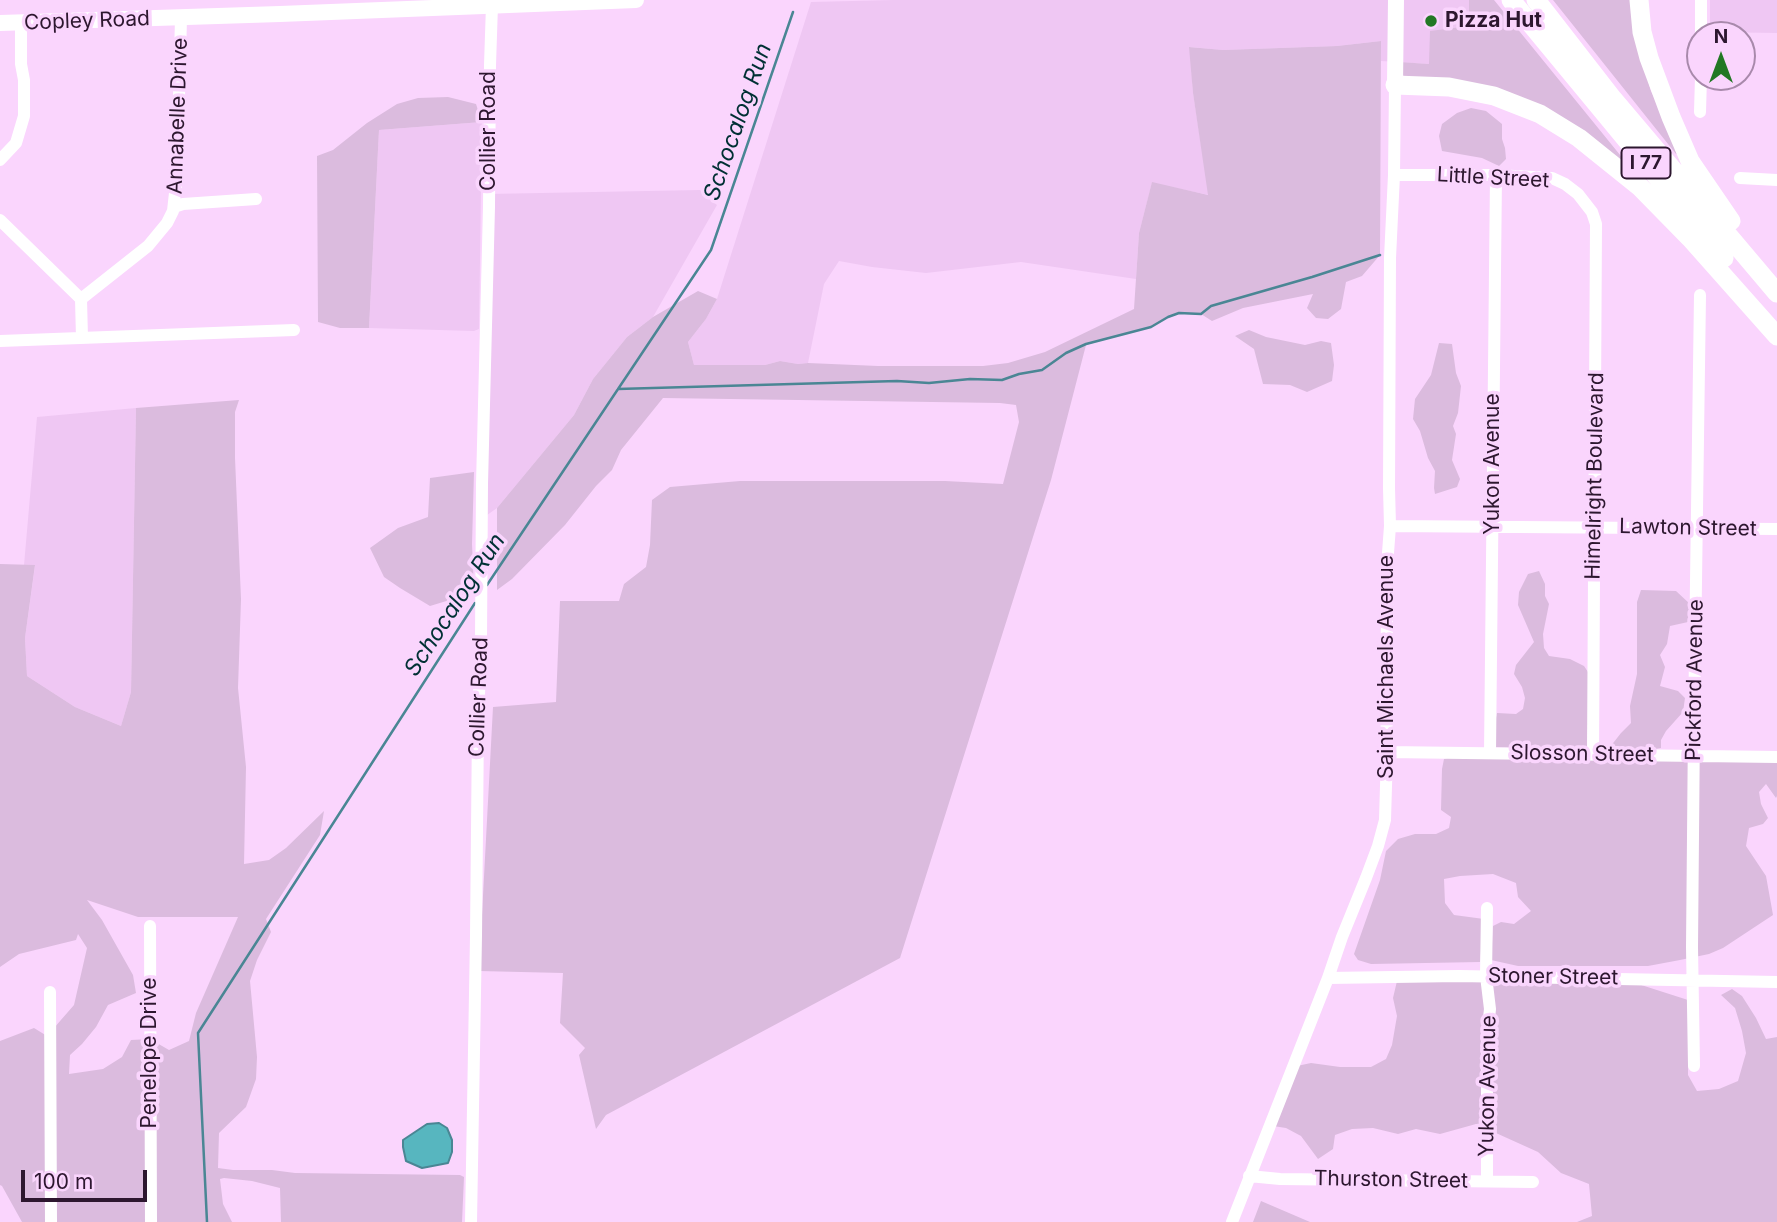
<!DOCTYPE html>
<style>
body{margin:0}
#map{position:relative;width:1777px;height:1222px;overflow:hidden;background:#fad5fd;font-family:Inter,sans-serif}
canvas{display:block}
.north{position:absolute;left:1686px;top:21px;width:70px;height:70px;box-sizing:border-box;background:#fad5fd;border:2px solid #a889ab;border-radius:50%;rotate:0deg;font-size:19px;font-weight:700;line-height:28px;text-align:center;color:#2d172f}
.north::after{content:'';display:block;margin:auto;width:24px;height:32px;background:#227824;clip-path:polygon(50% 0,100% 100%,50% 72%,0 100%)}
.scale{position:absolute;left:21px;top:1170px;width:126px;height:32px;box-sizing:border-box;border:4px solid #2d172f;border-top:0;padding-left:9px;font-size:21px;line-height:24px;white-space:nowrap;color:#2d172f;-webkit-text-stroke:5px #fad5fd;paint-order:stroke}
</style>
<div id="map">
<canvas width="1777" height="1222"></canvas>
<div class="north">N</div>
<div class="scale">100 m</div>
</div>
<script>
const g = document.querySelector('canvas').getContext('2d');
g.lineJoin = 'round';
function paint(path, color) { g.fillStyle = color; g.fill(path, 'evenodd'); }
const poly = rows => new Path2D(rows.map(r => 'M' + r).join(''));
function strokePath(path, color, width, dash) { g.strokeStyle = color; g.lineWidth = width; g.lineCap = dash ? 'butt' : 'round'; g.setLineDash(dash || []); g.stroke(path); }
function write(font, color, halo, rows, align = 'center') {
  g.font = font + ' Inter,sans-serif'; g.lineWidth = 7; g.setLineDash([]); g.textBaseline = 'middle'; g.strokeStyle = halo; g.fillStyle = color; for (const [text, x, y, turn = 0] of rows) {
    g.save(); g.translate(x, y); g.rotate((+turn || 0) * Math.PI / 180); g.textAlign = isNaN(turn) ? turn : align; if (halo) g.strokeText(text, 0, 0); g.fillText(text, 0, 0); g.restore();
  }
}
paint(poly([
 [893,0,1469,0,1470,26,1429,64,1381,61,1381,41,1337,46,1223,50,1190,47,1193,93,1209,195,1152,183,1139,233,1136,279,1021,262,926,273,872,267,839,261,824,284,808,363,798,364,780,361,765,365,694,365,688,342,706,319,717,299,811,2],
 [1710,0,1777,0,1777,33,1710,32],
 [482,122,479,329,474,331,369,328,379,130],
 [700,190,717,205,653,317,627,337,593,379,574,415,497,508,483,518,488,194],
 [136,408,131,692,121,726,75,707,27,676,25,638,35,566,24,565,37,417]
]), '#efc7f3');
paint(poly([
 [1469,0,1494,0,1629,166,1626,169,1556,116,1407,80,1400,72,1400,62,1429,64,1430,31,1469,26],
 [1553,0,1633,0,1644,66,1651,91,1681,151,1676,154],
 [1381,41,1380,255,1362,276,1346,282,1341,309,1328,319,1316,318,1307,308,1313,294,1243,308,1212,321,1201,314,1179,313,1168,317,1151,327,1086,345,1051,480,900,958,606,1115,596,1129,579,1055,585,1048,560,1023,563,973,479,971,493,707,556,702,560,601,619,601,624,584,646,567,650,545,652,500,670,487,740,481,945,481,1003,484,1019,422,1016,405,1000,403,663,398,621,450,612,470,596,486,565,525,512,579,497,590,497,508,574,415,593,379,627,337,653,317,698,291,717,299,706,319,688,342,694,365,765,365,780,361,798,364,808,363,878,366,983,366,1008,363,1045,352,1134,309,1139,233,1152,182,1208,195,1193,93,1189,47,1223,50,1337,46],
 [448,97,476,104,482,122,379,130,369,328,340,328,318,322,317,156,333,150,367,123,397,104,418,98],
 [1471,108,1486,111,1502,124,1502,139,1505,148,1506,159,1499,166,1482,158,1442,151,1439,136,1442,124,1457,113],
 [1249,330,1266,337,1305,345,1321,341,1331,343,1334,365,1332,381,1307,392,1290,385,1263,384,1254,349,1235,336],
 [1439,343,1452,344,1456,373,1461,386,1458,413,1453,426,1456,434,1452,460,1460,479,1457,487,1435,494,1434,488,1435,471,1428,458,1420,431,1413,419,1415,399,1431,375],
 [239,400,235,412,235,458,241,599,238,688,246,767,244,864,269,860,286,848,324,811,320,835,266,919,271,932,257,960,250,981,257,1057,256,1079,246,1107,219,1133,218,1168,233,1170,272,1170,295,1173,460,1175,464,1177,462,1222,281,1222,280,1188,252,1181,224,1178,220,1179,223,1204,232,1222,22,1222,2,1186,0,1185,0,1041,34,1028,47,1036,74,1005,87,948,78,934,76,940,19,954,0,967,0,564,35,565,25,638,27,676,75,707,121,726,131,692,136,408],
 [87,900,138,917,238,917,196,1013,189,1041,169,1050,150,1039,131,1040,122,1057,103,1069,69,1074,70,1055,82,1044,96,1027,108,1005,136,993,133,975,102,920],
 [474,472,472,544,474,589,466,595,430,606,400,588,384,577,370,548,398,528,428,517,430,478],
 [1539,571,1545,584,1545,596,1549,604,1543,634,1544,648,1549,656,1570,659,1584,666,1590,675,1587,747,1571,750,1495,747,1494,728,1497,713,1516,714,1523,709,1525,698,1522,687,1514,674,1516,665,1534,642,1518,605,1519,592,1528,574],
 [1641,590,1676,591,1690,604,1688,622,1670,626,1667,644,1660,655,1665,667,1660,686,1678,691,1685,698,1683,712,1666,731,1661,740,1661,748,1643,751,1617,750,1610,747,1621,733,1631,723,1630,706,1637,674,1637,602],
 [1455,756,1777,760,1777,796,1776,798,1766,784,1759,792,1761,804,1768,818,1763,824,1749,828,1746,846,1766,876,1773,915,1723,948,1709,954,1680,960,1648,966,1518,966,1491,960,1493,926,1501,922,1514,924,1531,911,1518,897,1516,883,1493,874,1460,876,1444,879,1445,903,1454,915,1484,919,1480,962,1371,964,1358,960,1354,954,1380,880,1386,851,1398,839,1415,834,1436,834,1449,828,1451,817,1441,810,1442,769,1444,759],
 [1397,981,1635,983,1688,1000,1688,1075,1697,1091,1719,1089,1738,1081,1746,1053,1742,1031,1735,1008,1721,995,1732,989,1742,996,1756,1018,1766,1039,1777,1037,1777,1222,1577,1222,1592,1216,1589,1184,1561,1173,1538,1152,1476,1124,1440,1134,1416,1129,1398,1134,1373,1128,1352,1129,1335,1135,1333,1149,1318,1159,1301,1136,1286,1128,1273,1126,1297,1066,1311,1063,1340,1067,1371,1067,1386,1059,1392,1045,1397,1016,1393,998],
 [1261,1201,1310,1222,1253,1222]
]), '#dbbbde');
const water = poly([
 [439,1123,447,1128,452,1140,452,1152,448,1163,422,1168,406,1161,403,1147,403,1140,427,1124,439,1123]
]);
paint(water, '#57b6bf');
strokePath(water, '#4a8694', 2);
strokePath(poly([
 [618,389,897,381,929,383,970,379,1002,380,1019,374,1042,370,1066,353,1086,344,1151,327,1168,317,1179,313,1201,314,1211,306,1312,277,1380,255],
 [487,585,711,250,793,12],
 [207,1222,198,1033,475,603]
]), '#4a8694', 2.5);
strokePath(poly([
 [1701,35,1701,0],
 [1700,112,1701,77],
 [0,160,16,143,24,116,24,80,21,64,21,23],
 [1394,175,1496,175,1552,178,1565,184,1578,194,1592,212,1596,224,1593,754],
 [1740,178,1777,180],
 [174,207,183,204,256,199],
 [0,220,81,299],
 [81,299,148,246,167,223,173,211,177,175,181,18],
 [81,299,82,338],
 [0,341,294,330],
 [1390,526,1777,529],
 [1387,752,1777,757],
 [1490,753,1496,175],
 [150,926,151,1222],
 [1328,978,1459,976,1777,982],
 [50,992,51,1222],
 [1694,1066,1692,947,1694,725,1700,295],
 [1249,1176,1280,1179,1533,1182],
 [1487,1181,1487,1037,1490,1009,1486,976,1487,908],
 [471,1222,476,936,478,724,481,638,482,484,489,207,490,65,492,5],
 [1232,1222,1328,978,1342,937,1366,878,1378,846,1385,820,1387,752,1386,682,1388,553,1390,526,1389,488,1390,258,1394,175,1395,85]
]), '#fff', 12);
strokePath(poly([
 [0,23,280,14,636,0],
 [1395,85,1396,0]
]), '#fff', 16);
strokePath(poly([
 [1511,0,1724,258],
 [1536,0,1613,99,1777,293],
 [1639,0,1642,32,1649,58,1671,117,1690,161,1731,221],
 [1395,85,1449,87,1494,96,1540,114,1579,138,1640,187,1690,238,1777,336]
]), '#fff', 19);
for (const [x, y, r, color] of [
 [1431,21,7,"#227824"]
]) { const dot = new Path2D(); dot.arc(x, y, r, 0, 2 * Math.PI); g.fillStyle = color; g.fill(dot); strokePath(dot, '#fad5fd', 2.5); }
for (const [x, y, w] of [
 [1646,163,49]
]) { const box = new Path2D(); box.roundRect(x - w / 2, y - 15.5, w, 31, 5); g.fillStyle = '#fad5fd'; g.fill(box); strokePath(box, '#2d172f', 2); }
write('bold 19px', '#2d172f', null, [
 ["I 77",1646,163]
]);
write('21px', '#2d172f', '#fad5fd', [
 ["Copley Road",87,21,-2],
 ["Annabelle Drive",178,116,-88],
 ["Collier Road",489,131,-90],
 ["Little Street",1493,178,3],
 ["Yukon Avenue",1493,464,-90],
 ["Himelright Boulevard",1595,476,-89],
 ["Lawton Street",1688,528,1],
 ["Saint Michaels Avenue",1387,667,-90],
 ["Pickford Avenue",1695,680,-89],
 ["Collier Road",479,697,-88],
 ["Slosson Street",1582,754,1],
 ["Stoner Street",1553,977,1],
 ["Penelope Drive",150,1053,-90],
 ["Yukon Avenue",1488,1086,-89],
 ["Thurston Street",1391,1180,1]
]);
write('bold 21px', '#2d172f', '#fad5fd', [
 ["Pizza Hut",1445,21]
], 'left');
write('italic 23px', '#003034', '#fad5fd', [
 ["Schocalog Run",738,122,-71],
 ["Schocalog Run",455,605,-57]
]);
</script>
